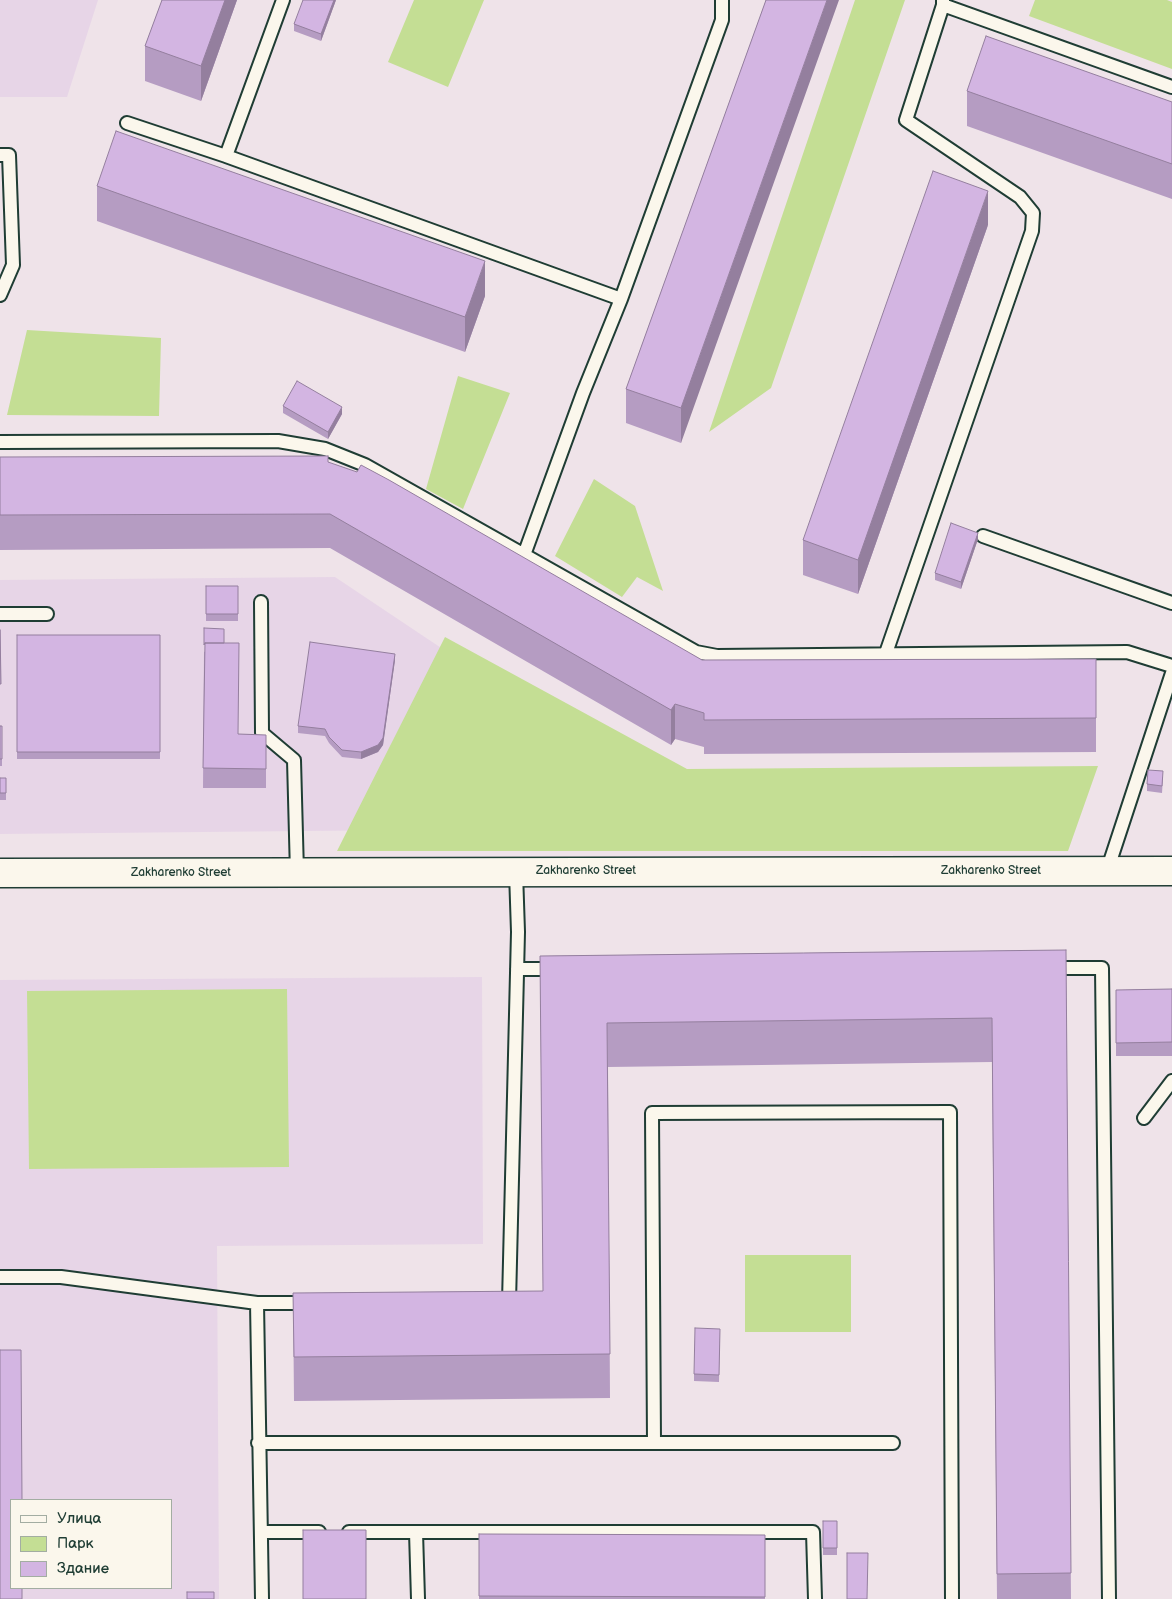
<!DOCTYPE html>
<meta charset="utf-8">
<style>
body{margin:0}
#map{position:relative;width:1172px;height:1599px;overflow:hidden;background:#efe3e9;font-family:"Balsamiq Sans",sans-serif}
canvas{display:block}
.legend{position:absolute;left:10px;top:1499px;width:162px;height:90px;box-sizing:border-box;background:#fbf7ec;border:1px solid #a3ada2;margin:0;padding:6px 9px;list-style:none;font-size:15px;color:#1f3d34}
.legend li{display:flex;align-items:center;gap:10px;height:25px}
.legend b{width:25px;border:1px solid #a3ada2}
</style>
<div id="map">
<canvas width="1172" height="1599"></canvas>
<ul class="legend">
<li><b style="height:6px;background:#fbf7ec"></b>Улица</li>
<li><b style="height:14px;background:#c4de94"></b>Парк</li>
<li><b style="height:14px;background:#d3b5e2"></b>Здание</li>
</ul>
</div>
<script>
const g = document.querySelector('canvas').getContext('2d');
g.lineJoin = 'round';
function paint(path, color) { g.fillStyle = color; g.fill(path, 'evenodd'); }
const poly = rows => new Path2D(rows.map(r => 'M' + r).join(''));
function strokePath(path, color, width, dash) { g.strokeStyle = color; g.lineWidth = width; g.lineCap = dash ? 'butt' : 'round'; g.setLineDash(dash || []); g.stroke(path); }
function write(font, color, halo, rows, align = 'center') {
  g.font = font + ' "Balsamiq Sans",sans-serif'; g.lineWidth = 4; g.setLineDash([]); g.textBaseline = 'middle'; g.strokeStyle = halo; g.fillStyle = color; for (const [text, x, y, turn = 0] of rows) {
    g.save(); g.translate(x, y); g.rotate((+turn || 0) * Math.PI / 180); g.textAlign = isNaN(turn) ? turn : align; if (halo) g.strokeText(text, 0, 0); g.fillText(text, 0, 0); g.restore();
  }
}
paint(poly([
 [0,0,98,0,67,97,0,97],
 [335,577,709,827,0,834,0,580],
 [482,977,483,1244,217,1246,219,1599,0,1599,0,980],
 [11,1500,171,1500,171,1588,11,1588]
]), '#e7d5e7');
paint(poly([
 [414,0,484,0,448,87,388,62],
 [855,0,905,0,771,388,709,432],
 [1035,0,1167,0,1172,2,1172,69,1029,16],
 [27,330,161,338,159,416,7,415],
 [458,376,510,393,463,509,426,489],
 [594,479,635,506,663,591,637,577,622,597,555,556],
 [445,637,687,769,1098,766,1068,851,337,851],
 [287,989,289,1167,29,1169,27,991],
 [745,1255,851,1255,851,1332,745,1332]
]), '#c4de94');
const service = poly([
 [283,0,226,156,621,299,583,393,524,555],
 [943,0,943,5,1172,87],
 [127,123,226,156],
 [0,155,9,155,13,265,0,295],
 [621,299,722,20,722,0],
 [0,442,278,441,325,449,365,465,696,652,717,656,1127,652,1172,666],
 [983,536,1172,603],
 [261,602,262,733,294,760,297,873],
 [0,614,47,614],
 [886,653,1032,231,1033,213,1020,197,906,120,943,5],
 [1107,871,1172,673],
 [1050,968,1102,968,1109,1599],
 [517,969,557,969],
 [1144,1118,1172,1081],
 [0,1277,61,1277,257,1303],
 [504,1302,509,1302,518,932,516,872],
 [258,1443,654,1443,652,1113,950,1112,952,1599],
 [654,1443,893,1443],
 [262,1532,319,1532],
 [349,1532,813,1532,815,1599],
 [416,1532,418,1599],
 [262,1599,257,1303,309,1303]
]);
const tertiary = poly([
 [0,873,1172,871]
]);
strokePath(service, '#1f3d34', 16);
strokePath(tertiary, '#1f3d34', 31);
strokePath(service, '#fbf7ec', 12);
strokePath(tertiary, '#fbf7ec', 28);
paint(poly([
 [162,0,237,0,201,101,145,81,145,46],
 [336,0,321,41,294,31,294,24],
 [766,0,681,443,626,423,626,389],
 [967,91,1172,102,1172,199,967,126],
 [97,186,485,296,465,352,97,221],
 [988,225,858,594,803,575,803,540],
 [283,406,342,414,328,439,283,413],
 [0,457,328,462,702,660,1096,659,1096,752,704,754,704,747,675,739,671,745,330,548,0,550],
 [978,539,961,589,935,580,935,573],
 [206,586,238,586,238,621,206,621],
 [17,635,160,635,160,759,17,759],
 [224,643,238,734,266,735,266,788,203,788,204,652],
 [395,660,383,745,378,752,361,759,342,757,329,743,325,736,298,733,298,726],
 [0,726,2,726,2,766,0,766],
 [1163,777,1162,793,1147,791,1147,784],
 [0,778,6,778,6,800,0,800],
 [1066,950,1071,1599,997,1599,992,1062,608,1067,610,1398,294,1401,293,1293,543,1291,540,956],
 [1172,989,1172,1056,1116,1056,1116,990],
 [720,1329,719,1382,694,1381,694,1374],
 [823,1521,837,1521,837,1555,823,1555],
 [479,1534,765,1535,765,1599,479,1599]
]), '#b59cc2');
paint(poly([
 [225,0,237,0,201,101,201,66],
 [334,0,336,0,321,41,321,34],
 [827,0,839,0,681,443,681,408],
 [988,191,988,225,858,594,858,560],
 [485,261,485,296,465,352,465,317],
 [342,407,342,414,328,439,328,432],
 [978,533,978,539,961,589,961,582],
 [395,654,395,660,383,745,378,752,361,759,361,752],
 [675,704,675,739,671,745,671,710]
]), '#947f9e');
const building = poly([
 [162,0,225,0,201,66,145,46,162,0],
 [303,0,334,0,321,34,294,24,303,0],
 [766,0,827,0,681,408,626,389,766,0],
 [986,36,1172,102,1172,164,967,91,986,36],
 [116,131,485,261,465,317,97,186,116,131],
 [933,171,988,191,858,560,803,540,933,171],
 [297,381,342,407,328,432,283,406,297,381],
 [328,456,328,462,357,472,361,465,389,480,702,660,1096,659,1096,718,704,720,704,713,675,704,671,710,330,514,0,515,0,457,328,456],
 [951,523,978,533,961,582,935,573,951,523],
 [206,586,238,586,238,614,206,614,206,586],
 [204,628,224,629,224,643,205,643,204,645,204,628],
 [0,630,1,684,0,684,0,630],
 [17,635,160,635,160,752,17,752,17,635],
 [310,642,395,654,383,738,378,745,361,752,342,750,329,737,325,729,298,726,310,642],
 [205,643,239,643,238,734,266,735,266,769,203,768,205,643],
 [0,726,2,726,2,759,0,759,0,726],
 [1148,770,1163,771,1162,786,1147,784,1148,770],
 [0,778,6,778,6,793,0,793,0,778],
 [1066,950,1071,1573,997,1574,992,1018,607,1023,610,1354,294,1357,293,1293,543,1291,540,956,1066,950],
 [1172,989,1172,1042,1116,1043,1116,990,1172,989],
 [695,1328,720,1329,719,1375,694,1374,695,1328],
 [0,1350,21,1350,22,1500,11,1500,11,1588,22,1588,22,1599,0,1599,0,1350],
 [823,1521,837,1521,837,1548,823,1548,823,1521],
 [303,1530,366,1530,366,1599,303,1599,303,1530],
 [479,1534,765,1535,765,1597,479,1596,479,1534],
 [847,1553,868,1553,867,1599,847,1599,847,1553],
 [187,1592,214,1592,214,1599,187,1599,187,1592]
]);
paint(building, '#d3b5e2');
strokePath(building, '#947f9e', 1);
write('12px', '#1f3d34', '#fbf7ec', [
 ["Zakharenko Street",586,871],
 ["Zakharenko Street",991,871],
 ["Zakharenko Street",181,873]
]);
</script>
